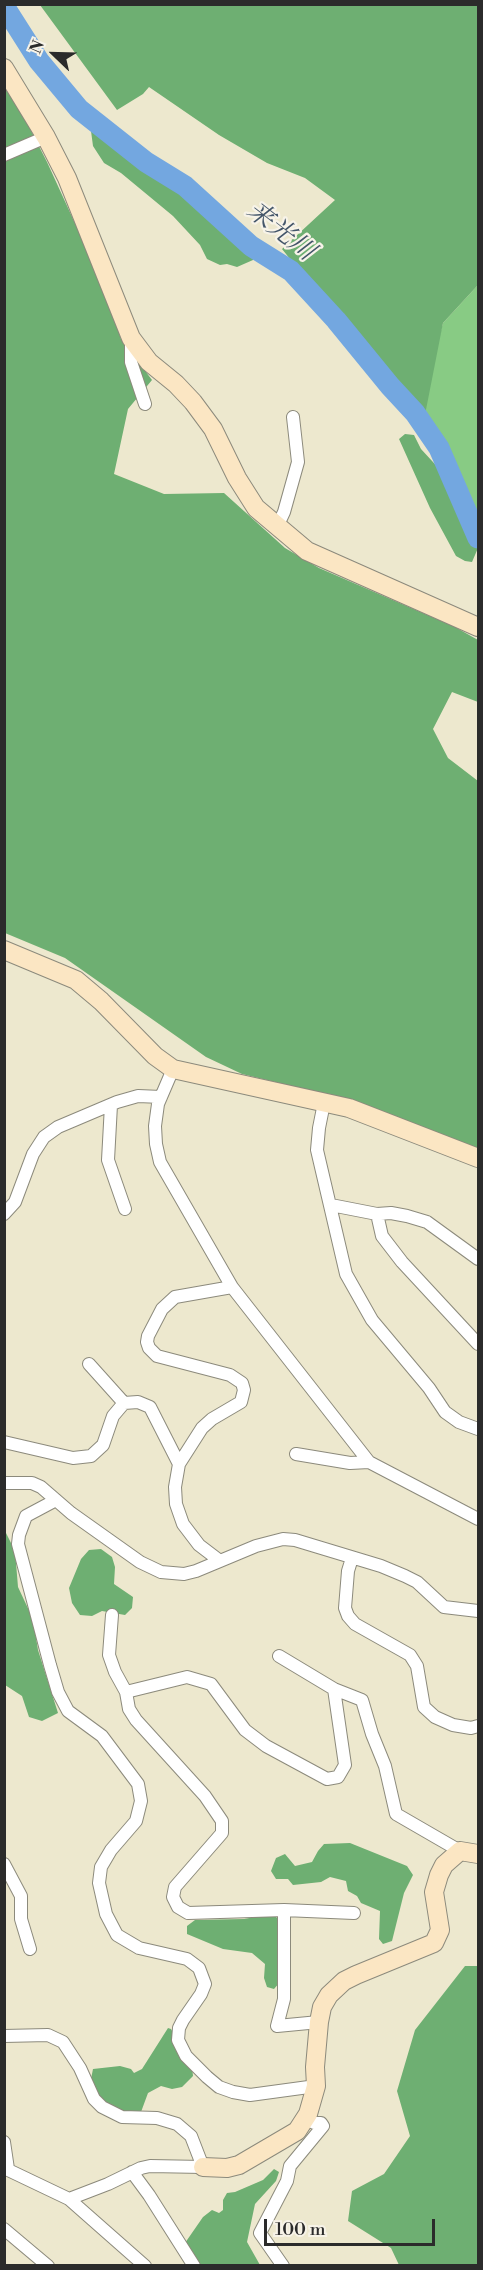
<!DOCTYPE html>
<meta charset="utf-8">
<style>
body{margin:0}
#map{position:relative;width:483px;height:2270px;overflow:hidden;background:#ede8ce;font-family:"Libre Bodoni",serif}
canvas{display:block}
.frame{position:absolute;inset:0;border:6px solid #2b2b2b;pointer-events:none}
.north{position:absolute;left:24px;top:24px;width:60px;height:60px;-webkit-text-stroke:4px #f7f3e8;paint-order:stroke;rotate:293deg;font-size:16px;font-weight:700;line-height:24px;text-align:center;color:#2b2b2b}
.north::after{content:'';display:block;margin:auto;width:21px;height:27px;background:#2b2b2b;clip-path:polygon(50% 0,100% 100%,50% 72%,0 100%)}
.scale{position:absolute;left:264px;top:2219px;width:171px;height:27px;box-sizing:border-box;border:3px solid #2b2b2b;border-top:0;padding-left:8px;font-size:18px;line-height:21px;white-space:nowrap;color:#2b2b2b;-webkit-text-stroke:4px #f7f3e8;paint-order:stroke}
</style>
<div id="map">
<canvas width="483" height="2270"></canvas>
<div class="frame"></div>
<div class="north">N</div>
<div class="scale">100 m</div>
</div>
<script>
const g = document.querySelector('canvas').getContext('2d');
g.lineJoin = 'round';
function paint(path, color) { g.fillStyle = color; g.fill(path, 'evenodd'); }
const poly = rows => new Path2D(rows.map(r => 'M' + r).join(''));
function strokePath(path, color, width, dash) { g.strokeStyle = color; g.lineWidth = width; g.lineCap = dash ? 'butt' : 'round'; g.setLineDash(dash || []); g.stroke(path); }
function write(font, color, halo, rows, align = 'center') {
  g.font = font + ' "Libre Bodoni","Noto Serif JP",serif'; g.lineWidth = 4.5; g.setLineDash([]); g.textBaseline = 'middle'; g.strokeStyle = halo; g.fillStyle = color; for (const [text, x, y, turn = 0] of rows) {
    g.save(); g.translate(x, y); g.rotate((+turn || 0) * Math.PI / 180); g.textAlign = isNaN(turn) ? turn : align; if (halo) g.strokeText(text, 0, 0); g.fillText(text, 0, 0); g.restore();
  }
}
paint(poly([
 [478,285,478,521,473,526,416,425,443,323]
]), '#88cb84');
paint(poly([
 [40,5,478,5,478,285,443,323,423,425,282,249,335,200,305,178,267,163,219,135,149,87,143,94,117,110],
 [4,84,20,109,47,162,100,278,121,339,152,380,128,409,114,474,164,494,224,493,285,548,319,568,455,627,478,640,478,702,452,692,433,729,448,758,478,781,478,1153,337,1097,242,1074,206,1057,65,958,5,933],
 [96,128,110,135,121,137,151,168,191,180,203,196,221,208,255,239,257,250,253,260,237,267,227,264,220,265,207,259,200,245,173,216,121,173,104,163,93,146,91,131],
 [405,434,414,435,421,449,444,474,461,507,467,527,476,538,478,548,472,562,465,561,456,556,430,508,399,439],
 [4,1529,15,1551,18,1587,33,1619,38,1650,58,1713,42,1721,29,1717,22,1696,5,1685],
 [101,1549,112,1557,115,1567,114,1584,133,1597,132,1608,125,1615,102,1611,92,1616,80,1615,72,1603,69,1588,81,1559,89,1550],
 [350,1843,407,1866,413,1875,404,1893,392,1941,383,1944,379,1939,380,1911,361,1903,357,1896,348,1891,346,1881,330,1877,321,1882,293,1885,288,1879,276,1879,271,1871,276,1858,285,1854,295,1866,312,1862,318,1851,324,1844],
 [271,1914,279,1919,277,1928,281,1952,280,1982,274,1989,267,1987,264,1978,265,1964,252,1953,223,1949,187,1934,187,1926,195,1920,244,1919],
 [465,1966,478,1966,478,2265,399,2265,391,2248,348,2221,352,2191,384,2174,410,2136,397,2091,415,2030],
 [168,2028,171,2029,192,2067,193,2076,182,2087,172,2089,161,2086,148,2093,141,2112,129,2113,111,2108,97,2094,91,2079,93,2069,120,2066,131,2069,134,2073,142,2069],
 [274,2169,279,2172,276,2181,255,2204,247,2242,260,2265,199,2265,185,2243,203,2217,212,2210,219,2213,223,2210,223,2200,227,2193,235,2192,263,2180]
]), '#6eaf72');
strokePath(poly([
 [4,6,39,61,79,109,146,162,185,186,251,246,291,271,336,320,390,386,415,413,439,448,478,538]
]), '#73a7e0', 21);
const street = poly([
 [4,155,46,137],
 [131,338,131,362,145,404],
 [277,527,284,512,298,462,293,417],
 [173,1069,158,1104,155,1126,156,1144,160,1162,232,1287,369,1462],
 [324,1103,319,1128,317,1150,346,1274,372,1320,429,1388,445,1412,459,1422,478,1429],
 [111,1105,108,1160,125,1209],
 [331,1205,377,1214,391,1213,407,1216,427,1222,478,1259],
 [4,1214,15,1202,33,1154,44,1137,58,1127,117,1102,138,1096,161,1097],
 [377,1214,382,1236,402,1262,478,1344],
 [89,1364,124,1403,138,1402,150,1407,179,1464,175,1487,176,1504,183,1524,199,1545,220,1561],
 [4,1442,73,1458,91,1456,103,1445,113,1416,124,1403],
 [296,1454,350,1463,369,1462,478,1519],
 [179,1464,202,1428,212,1419,241,1402,244,1390,242,1383,230,1375,157,1356,149,1348,147,1342,148,1336,162,1309,175,1297,232,1287],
 [4,1483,32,1483,41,1487,71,1513,140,1562,161,1572,184,1574,196,1571,256,1546,283,1539,295,1540,381,1566,405,1576,417,1582,444,1607,478,1611],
 [56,1500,26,1516,19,1535,18,1544,50,1665,58,1692,68,1711,102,1736,138,1784,141,1801,136,1821,111,1850,101,1867,99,1883,106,1914,117,1935,139,1948,187,1959,199,1968,205,1984,201,1994,183,2020,179,2028,178,2040,186,2056,207,2077,219,2087,233,2092,250,2095,316,2086],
 [352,1558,348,1571,345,1608,348,1616,355,1624,410,1655,417,1666,424,1707,435,1717,453,1725,471,1728,478,1726],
 [112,1615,109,1655,115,1672,126,1692],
 [279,1656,334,1689,362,1700,372,1734,385,1766,396,1814,460,1851],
 [334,1689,345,1765,338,1777,327,1779,266,1746,245,1730,211,1684,187,1677,126,1692,129,1709,136,1720,205,1796,222,1821,222,1833,175,1887,173,1897,178,1907,188,1913,284,1910,354,1913],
 [4,1864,21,1896,21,1919,30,1949],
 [284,1910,284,1999,277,2026,319,2022],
 [4,2036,48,2035,63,2042,80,2068,94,2099,102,2107,122,2117,157,2118,177,2124,191,2136,203,2167,150,2166,141,2168,108,2184,69,2199],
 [4,2142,8,2169],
 [4,2168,69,2199,145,2266],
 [132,2172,149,2195,194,2266],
 [4,2229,48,2266],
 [283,2266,260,2233,287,2181,290,2166,323,2126,321,2123,314,2123,306,2119]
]);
const secondary = poly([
 [4,68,46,137,67,178,131,338,149,362,176,384,193,402,213,429,237,478,256,508,307,551,478,627],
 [4,950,76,980,101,1001,155,1056,173,1069,349,1108,478,1158],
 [203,2167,227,2168,239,2165,297,2131,308,2114,316,2086,315,2067,319,2022,322,2007,329,1995,344,1981,356,1975,434,1943,440,1930,434,1892,439,1875,444,1865,460,1851,478,1854]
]);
strokePath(street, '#8c8a7c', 14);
strokePath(secondary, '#8c8a7c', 20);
strokePath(street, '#fff', 12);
strokePath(secondary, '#fbe6c3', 18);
write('italic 26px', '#44566a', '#f7f3e8', [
 ["来光川",280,232,38]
]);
</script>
